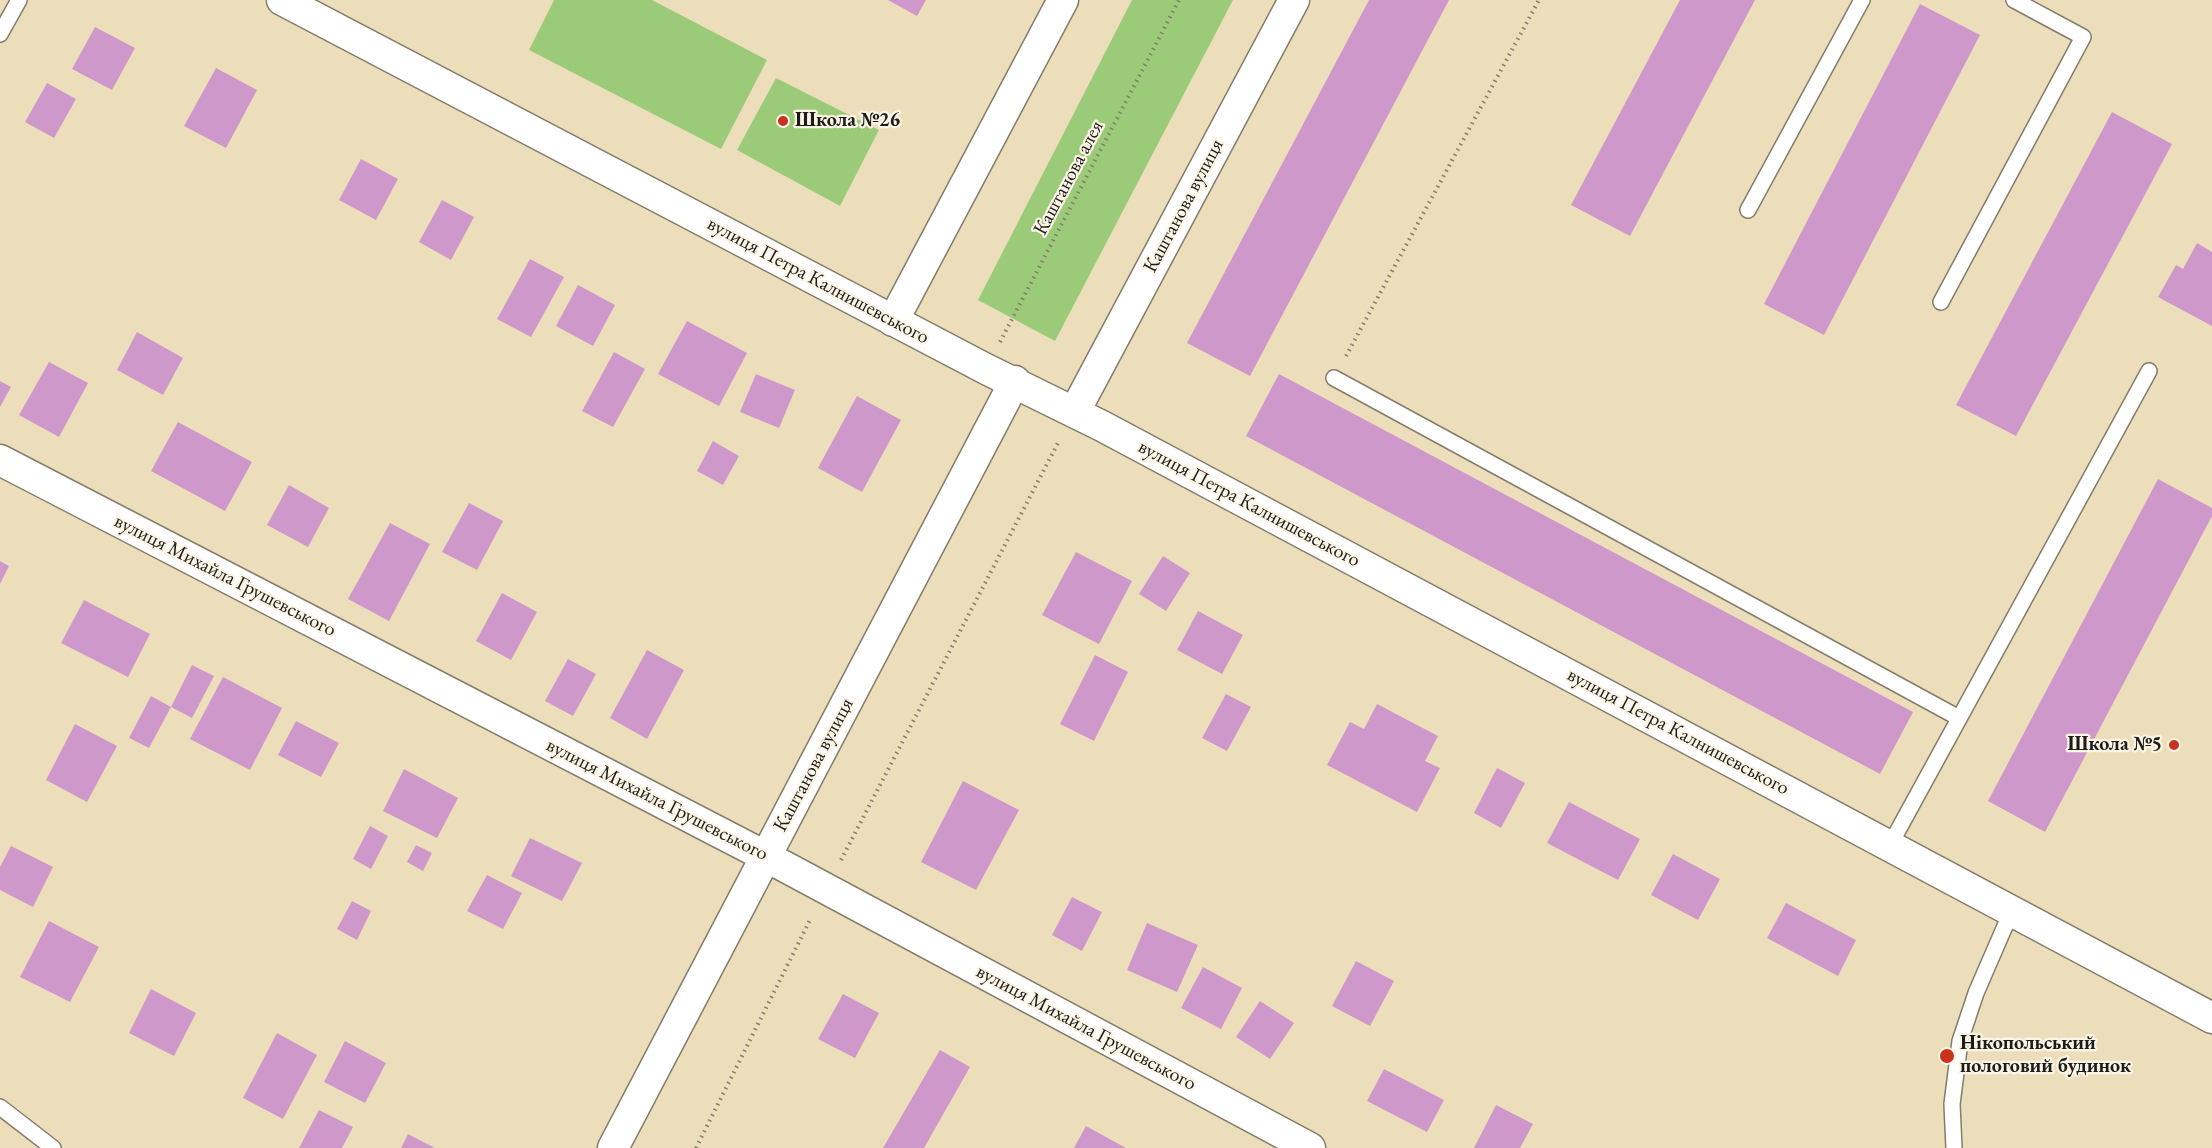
<!DOCTYPE html>
<meta charset="utf-8">
<style>
body{margin:0}
canvas{display:block;background:#eddebb}
</style>
<canvas width="2212" height="1148"></canvas>
<script>
const g = document.querySelector('canvas').getContext('2d');
g.lineJoin = 'round';
function paint(path, color) { g.fillStyle = color; g.fill(path, 'evenodd'); }
const poly = rows => new Path2D(rows.map(r => 'M' + r).join(''));
function strokePath(path, color, width, dash) { g.strokeStyle = color; g.lineWidth = width; g.lineCap = dash ? 'butt' : 'round'; g.setLineDash(dash || []); g.stroke(path); }
function write(font, color, halo, rows, align = 'center') {
  g.font = font + ' "EB Garamond",serif'; g.lineWidth = 4.5; g.setLineDash([]); g.textBaseline = 'middle'; g.strokeStyle = halo; g.fillStyle = color; for (const [text, x, y, turn = 0] of rows) {
    g.save(); g.translate(x, y); g.rotate((+turn || 0) * Math.PI / 180); g.textAlign = isNaN(turn) ? turn : align; if (halo) g.strokeText(text, 0, 0); g.fillText(text, 0, 0); g.restore();
  }
}
paint(poly([
 [554,0,652,0,767,60,721,149,529,50],
 [1132,0,1233,0,1055,341,978,300],
 [776,78,879,130,840,206,737,150]
]), '#9bcb79');
paint(poly([
 [888,0,926,0,917,16],
 [1369,0,1449,0,1250,376,1187,343],
 [1680,0,1755,0,1630,236,1571,205],
 [1920,4,1980,35,1824,335,1764,304],
 [95,27,135,48,112,90,72,69],
 [216,68,257,90,226,148,184,126],
 [47,83,76,99,54,138,25,122],
 [2112,112,2172,144,2016,436,1956,405],
 [361,159,398,179,376,220,339,200],
 [442,200,474,217,451,260,419,242],
 [2197,243,2212,252,2212,326,2158,297,2176,265,2183,269],
 [530,259,564,277,531,337,497,319],
 [578,285,615,305,593,346,556,326],
 [687,321,747,353,719,406,658,374],
 [137,332,183,358,163,395,117,370],
 [614,352,645,369,613,427,582,411],
 [49,362,88,383,59,437,19,415],
 [756,374,795,390,779,428,740,412],
 [1279,374,1913,712,1880,774,1246,436],
 [0,381,11,387,0,407],
 [857,396,901,420,862,492,818,468],
 [178,422,252,462,225,511,151,471],
 [713,441,739,456,723,485,697,471],
 [2158,479,2212,508,2212,516,2045,832,1988,801],
 [289,485,329,508,308,547,267,525],
 [469,503,503,521,477,570,442,552],
 [390,523,430,544,389,621,348,599],
 [1076,552,1132,581,1099,644,1042,615],
 [1163,556,1190,573,1166,611,1139,594],
 [0,561,9,566,0,584],
 [502,593,537,612,511,660,476,641],
 [84,600,150,634,128,677,61,643],
 [1198,611,1243,635,1222,674,1177,650],
 [647,650,684,670,647,739,610,718],
 [1095,655,1128,672,1094,741,1060,724],
 [568,659,596,674,573,716,545,701],
 [192,665,214,676,192,718,171,707,149,748,129,738,151,696,171,707],
 [223,677,282,708,250,770,190,739],
 [1226,694,1251,707,1227,751,1202,738],
 [1377,704,1438,736,1425,761,1440,768,1417,812,1327,765,1350,722,1364,729],
 [296,721,339,743,321,777,278,755],
 [75,724,117,746,87,802,46,780],
 [1497,768,1525,783,1501,828,1474,813],
 [404,769,458,798,437,838,383,811],
 [963,781,1019,810,976,890,921,862],
 [1569,802,1640,839,1618,880,1547,843],
 [370,826,388,836,371,869,353,859],
 [530,838,582,863,562,901,511,876],
 [416,845,432,853,423,871,407,862],
 [11,846,53,867,33,907,0,890,0,867],
 [1673,854,1720,879,1698,920,1651,895],
 [487,875,522,893,503,929,467,911],
 [1072,897,1102,912,1082,951,1052,935],
 [352,901,371,911,357,940,337,929],
 [1786,903,1856,940,1838,976,1767,938],
 [49,921,99,947,70,1002,20,977],
 [1147,923,1198,945,1177,992,1127,970],
 [1356,961,1394,981,1370,1026,1332,1006],
 [1203,967,1242,988,1221,1029,1181,1008],
 [151,989,196,1013,174,1056,129,1033],
 [843,994,879,1013,855,1058,818,1039],
 [1260,1001,1294,1023,1270,1059,1236,1037],
 [277,1033,317,1055,283,1119,243,1098],
 [345,1041,386,1063,365,1103,324,1082],
 [940,1050,970,1067,924,1148,883,1148],
 [1384,1069,1444,1100,1427,1132,1367,1101],
 [1496,1105,1533,1124,1520,1148,1474,1148],
 [319,1110,353,1127,342,1148,299,1148],
 [1086,1126,1126,1148,1074,1148],
 [408,1134,435,1148,401,1148]
]), '#ce98cb');
const service = poly([
 [0,34,19,0],
 [1748,210,1862,0],
 [1941,302,2083,37,2014,0],
 [1334,378,1959,718],
 [1890,845,2149,371],
 [0,1107,53,1148],
 [1954,1148,1952,1104,1960,1041,1976,993,2012,910]
]);
const minor = poly([
 [282,0,986,369,1102,426,2212,1018],
 [893,321,1063,0],
 [1075,411,1294,0],
 [0,460,765,856,1310,1148],
 [613,1148,1015,381]
]);
strokePath(service, '#847d6c', 18);
strokePath(minor, '#847d6c', 33);
strokePath(poly([
 [1000,342,1179,0],
 [1346,356,1539,0],
 [841,860,1059,441],
 [696,1148,811,918]
]), '#847d6c', 4, [1.5, 4.5]);
strokePath(service, '#fff', 15);
strokePath(minor, '#fff', 30);
for (const [x, y, r, color] of [
 [783,121,6,"#c8321e"],
 [2174,745,6,"#c8321e"],
 [1947,1056,8,"#c8321e"]
]) { const dot = new Path2D(); dot.arc(x, y, r, 0, 2 * Math.PI); g.fillStyle = color; g.fill(dot); strokePath(dot, '#fcf5e5', 2); }
write('bold 20px', '#1c1c1c', '#fcf5e5', [
 ["Школа №26",795,121],
 ["Школа №5",2162,745,"right"],
 ["Нікопольський",1960,1044],
 ["пологовий будинок",1960,1067]
], 'left');
write('20px', '#1c1c1c', '#fcf5e5', [
 ["Каштанова алея",1069,178,-62],
 ["Каштанова вулиця",1184,206,-62],
 ["вулиця Петра Калнишевського",818,281,28],
 ["вулиця Петра Калнишевського",1249,504,28],
 ["вулиця Михайла Грушевського",225,576,27],
 ["вулиця Петра Калнишевського",1678,732,28],
 ["Каштанова вулиця",814,765,-62],
 ["вулиця Михайла Грушевського",657,800,27],
 ["вулиця Михайла Грушевського",1086,1028,28]
]);
</script>
